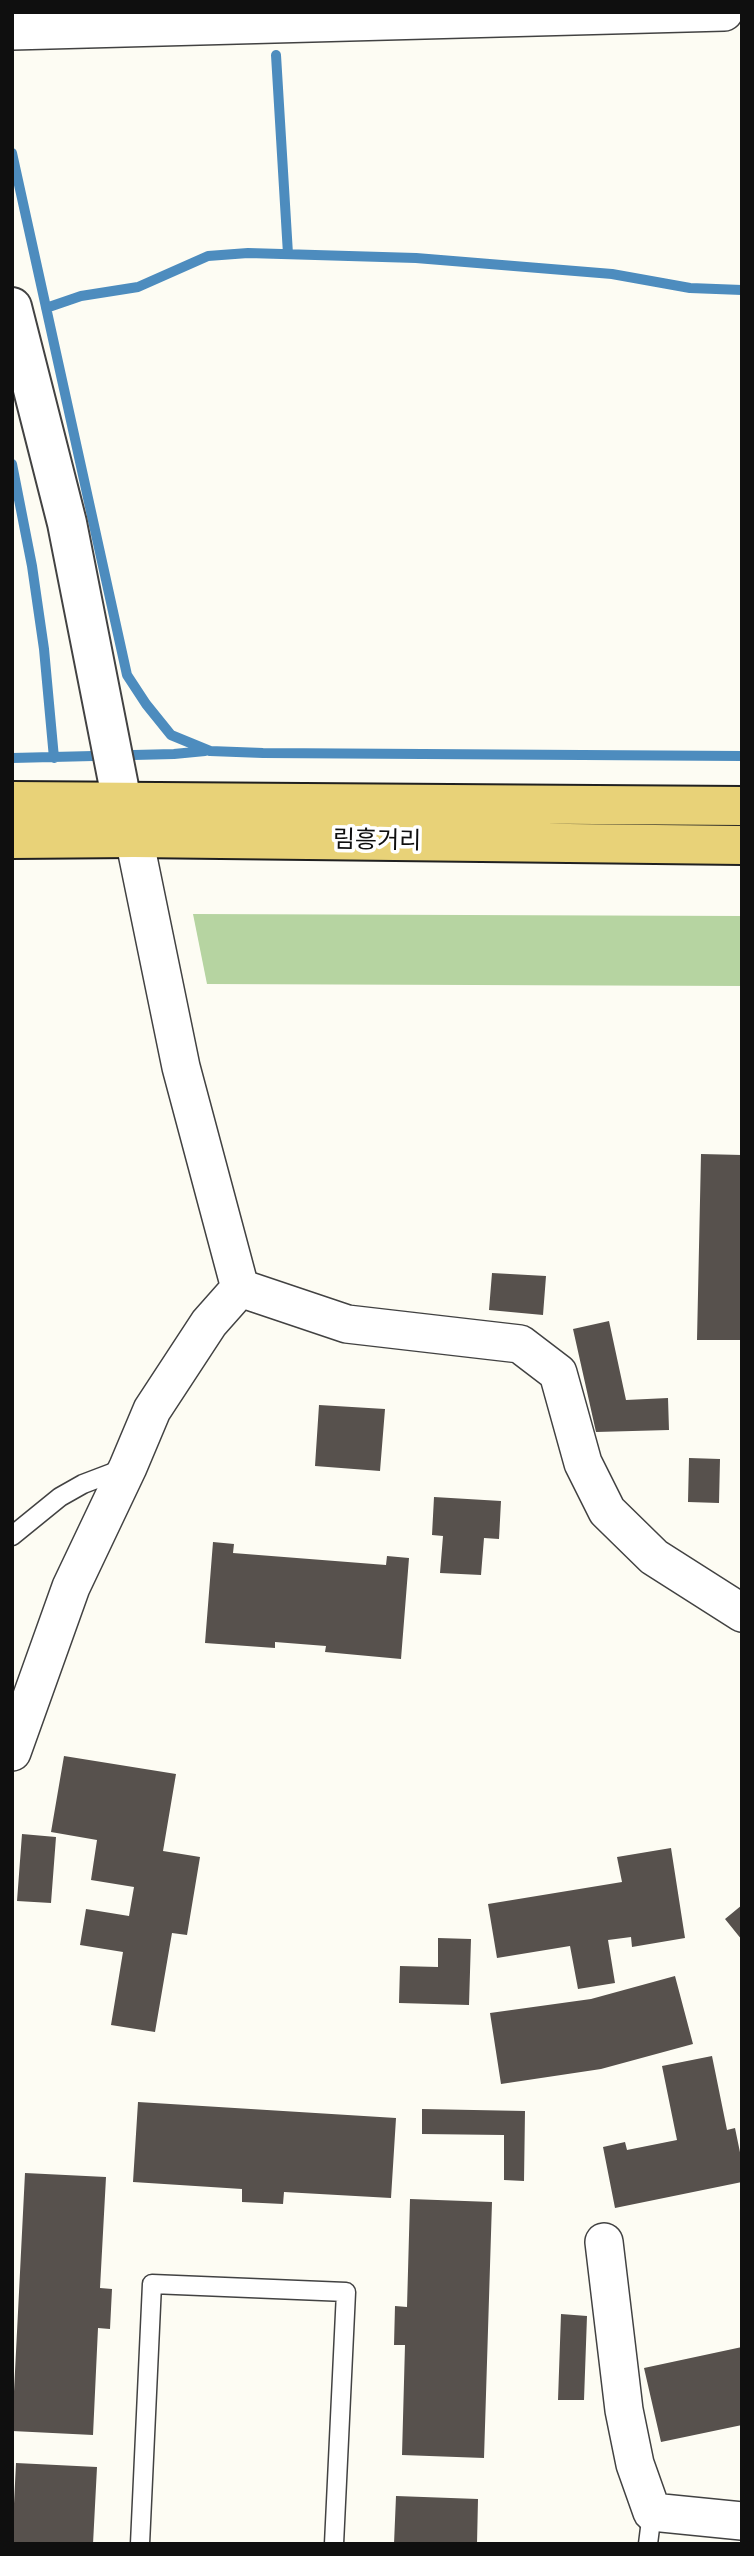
<!DOCTYPE html>
<meta charset="utf-8">
<style>
body{margin:0}
#map{position:relative;width:754px;height:2556px;overflow:hidden;background:#fdfcf3;font-family:Merriweather,serif}
canvas{display:block}
.frame{position:absolute;inset:0;border:14px solid #0f0f0f;pointer-events:none}
</style>
<div id="map">
<canvas width="754" height="2556"></canvas>
<div class="frame"></div>
</div>
<script>
const g = document.querySelector('canvas').getContext('2d');
g.lineJoin = 'round';
function paint(path, color) { g.fillStyle = color; g.fill(path, 'evenodd'); }
const poly = rows => new Path2D(rows.map(r => 'M' + r).join(''));
function strokePath(path, color, width, dash) { g.strokeStyle = color; g.lineWidth = width; g.lineCap = dash ? 'butt' : 'round'; g.setLineDash(dash || []); g.stroke(path); }
function write(font, color, halo, rows, align = 'center') {
  g.font = font + ' Merriweather,"Noto Sans KR",serif'; g.lineWidth = 7; g.setLineDash([]); g.textBaseline = 'middle'; g.strokeStyle = halo; g.fillStyle = color; for (const [text, x, y, turn = 0] of rows) {
    g.save(); g.translate(x, y); g.rotate((+turn || 0) * Math.PI / 180); g.textAlign = isNaN(turn) ? turn : align; if (halo) g.strokeText(text, 0, 0); g.fillText(text, 0, 0); g.restore();
  }
}
paint(poly([
 [193,914,742,916,742,986,207,984]
]), '#b6d4a1');
strokePath(poly([
 [276,55,288,254],
 [12,153,127,675,146,704,171,735,210,751,263,753,742,756],
 [46,308,81,296,138,287,208,256,248,253,416,258,612,274,690,288,742,290],
 [12,464,32,566,44,649,54,758],
 [12,758,174,754,205,751]
]), '#4d8cbe', 10);
paint(poly([
 [701,1154,742,1155,742,1340,697,1340],
 [492,1273,546,1276,543,1315,489,1310],
 [609,1321,626,1400,668,1398,669,1430,596,1432,573,1329],
 [319,1405,385,1409,380,1471,315,1466],
 [689,1458,720,1459,719,1503,688,1502],
 [434,1497,501,1501,499,1539,484,1538,481,1575,440,1573,443,1536,432,1535],
 [213,1542,234,1544,233,1553,386,1565,387,1556,409,1558,401,1659,325,1652,326,1646,275,1642,275,1648,205,1643],
 [64,1756,176,1774,163,1851,200,1857,187,1935,172,1933,155,2032,111,2025,123,1952,80,1945,86,1909,129,1916,134,1887,91,1880,97,1840,51,1832],
 [22,1834,56,1837,51,1903,17,1901],
 [671,1848,685,1938,632,1947,631,1937,608,1940,615,1983,578,1989,570,1946,497,1958,488,1904,622,1882,617,1857],
 [742,1905,742,1940,725,1919],
 [438,1938,471,1939,469,2005,399,2003,400,1966,438,1967],
 [675,1976,693,2044,601,2069,501,2084,490,2013,591,1999],
 [712,2056,727,2130,735,2128,742,2162,742,2182,615,2208,603,2147,625,2142,627,2150,677,2140,662,2066],
 [138,2102,396,2118,391,2198,284,2192,283,2204,242,2202,242,2189,133,2182],
 [422,2109,525,2111,524,2181,504,2180,504,2135,422,2134],
 [25,2173,106,2177,100,2288,112,2289,110,2329,98,2328,93,2435,12,2431],
 [410,2199,492,2202,484,2458,402,2455,405,2345,394,2345,395,2306,407,2307],
 [561,2314,587,2316,584,2400,558,2400],
 [742,2347,742,2425,661,2442,644,2368],
 [16,2463,97,2467,93,2544,12,2544],
 [396,2496,478,2499,477,2544,394,2544]
]), '#57514d');
const service = poly([
 [12,1536,60,1497,83,1484,125,1468],
 [140,2544,152,2284,346,2292,334,2544],
 [648,2544,652,2512]
]);
const minor = poly([
 [12,31,724,12],
 [240,1288,347,1324,520,1344,558,1373,583,1463,607,1511,654,1557,742,1613],
 [12,1752,71,1587,128,1467,152,1410,209,1323,240,1288,181,1067,134,838],
 [604,2242,624,2410,635,2464,652,2512,742,2521]
]);
const tertiary = poly([
 [12,307,67,523,122,802]
]);
const primary = poly([
 [12,801,742,806],
 [12,839,134,838,742,845]
]);
strokePath(service, '#424242', 21);
strokePath(minor, '#424242', 40);
strokePath(tertiary, '#424242', 42);
strokePath(primary, '#202020', 42);
strokePath(service, '#fff', 18);
strokePath(minor, '#fff', 37);
strokePath(tertiary, '#fff', 38);
strokePath(primary, '#e8d278', 38);
write('24px', '#0f0f0f', '#fff', [
 ["림흥거리",377,841,1]
]);
</script>
